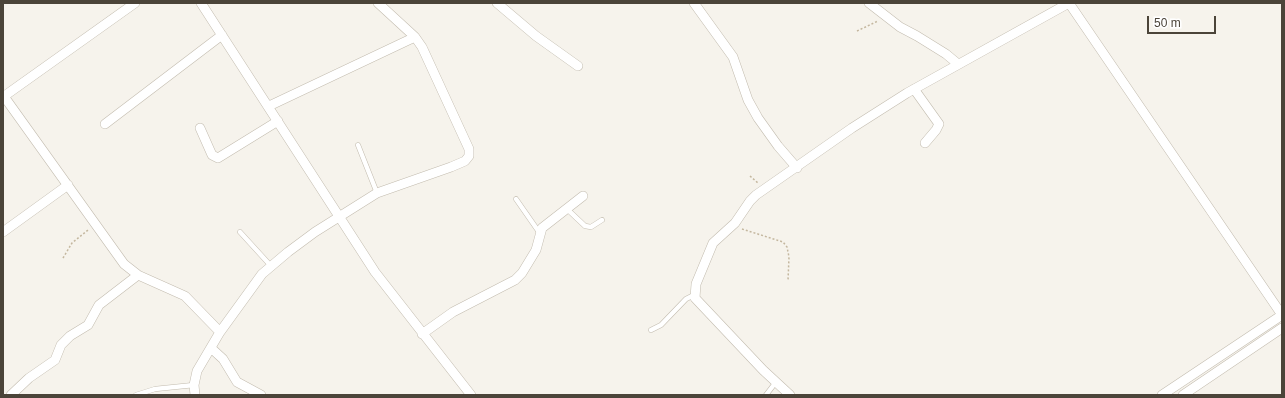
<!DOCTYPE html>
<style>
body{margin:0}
#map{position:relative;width:1285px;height:398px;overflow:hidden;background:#f6f3ec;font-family:Arial,sans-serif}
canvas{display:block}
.frame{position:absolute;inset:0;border:4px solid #4b4439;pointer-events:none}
.scale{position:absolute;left:1147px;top:16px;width:69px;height:18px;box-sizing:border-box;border:2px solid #4b4439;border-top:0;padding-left:5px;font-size:12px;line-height:14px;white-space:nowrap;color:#4b4439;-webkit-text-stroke:3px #fff;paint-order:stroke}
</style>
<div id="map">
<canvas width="1285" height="398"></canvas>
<div class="frame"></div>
<div class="scale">50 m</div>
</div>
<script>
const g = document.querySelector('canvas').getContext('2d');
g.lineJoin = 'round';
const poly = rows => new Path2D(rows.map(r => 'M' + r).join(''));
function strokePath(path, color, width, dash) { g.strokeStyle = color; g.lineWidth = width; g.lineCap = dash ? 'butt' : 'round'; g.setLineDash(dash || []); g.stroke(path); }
const lane = poly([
 [358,145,377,193],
 [516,199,539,232],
 [567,209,585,226,591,227,602,220],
 [240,232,271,266],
 [651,330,661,325,686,299,694,295],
 [136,395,155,389,194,385],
 [766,395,776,382]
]);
const street = poly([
 [201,3,375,272,471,395],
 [497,3,536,36,578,66],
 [694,3,733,57,748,100,758,118,778,146,797,168],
 [869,3,900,27,917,36,946,54,958,64],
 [1069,3,1282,315,1162,395],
 [914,89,939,124,936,130,925,143],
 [3,95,124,264,138,275,185,296,220,332,197,371,194,385,195,395],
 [3,97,135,3],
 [269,106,415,37],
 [105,124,222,35],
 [200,128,212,155,218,158,278,121],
 [3,232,68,185],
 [220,332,262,274,288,252,315,232,377,193,451,167,465,161,469,156,469,149,422,47,415,37,378,3],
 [422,334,453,312,515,280,522,273,536,250,542,228,583,196],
 [211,348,223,359,237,382,261,395],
 [11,395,29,378,55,360,61,345,70,336,88,325,99,305,138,275],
 [790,395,763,370,695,298,696,284,713,243,735,223,750,201,756,195,852,128,907,93,1069,3],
 [1183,395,1282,328]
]);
strokePath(lane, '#c2bbae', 5.5);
strokePath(street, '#c2bbae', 10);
strokePath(poly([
 [857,31,878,21],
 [750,176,758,183],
 [742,229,783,242,787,247,789,257,788,281],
 [63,258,72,243,88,230]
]), '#c4b79f', 1.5, [2, 2]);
strokePath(lane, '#fff', 4.5);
strokePath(street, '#fff', 9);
</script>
